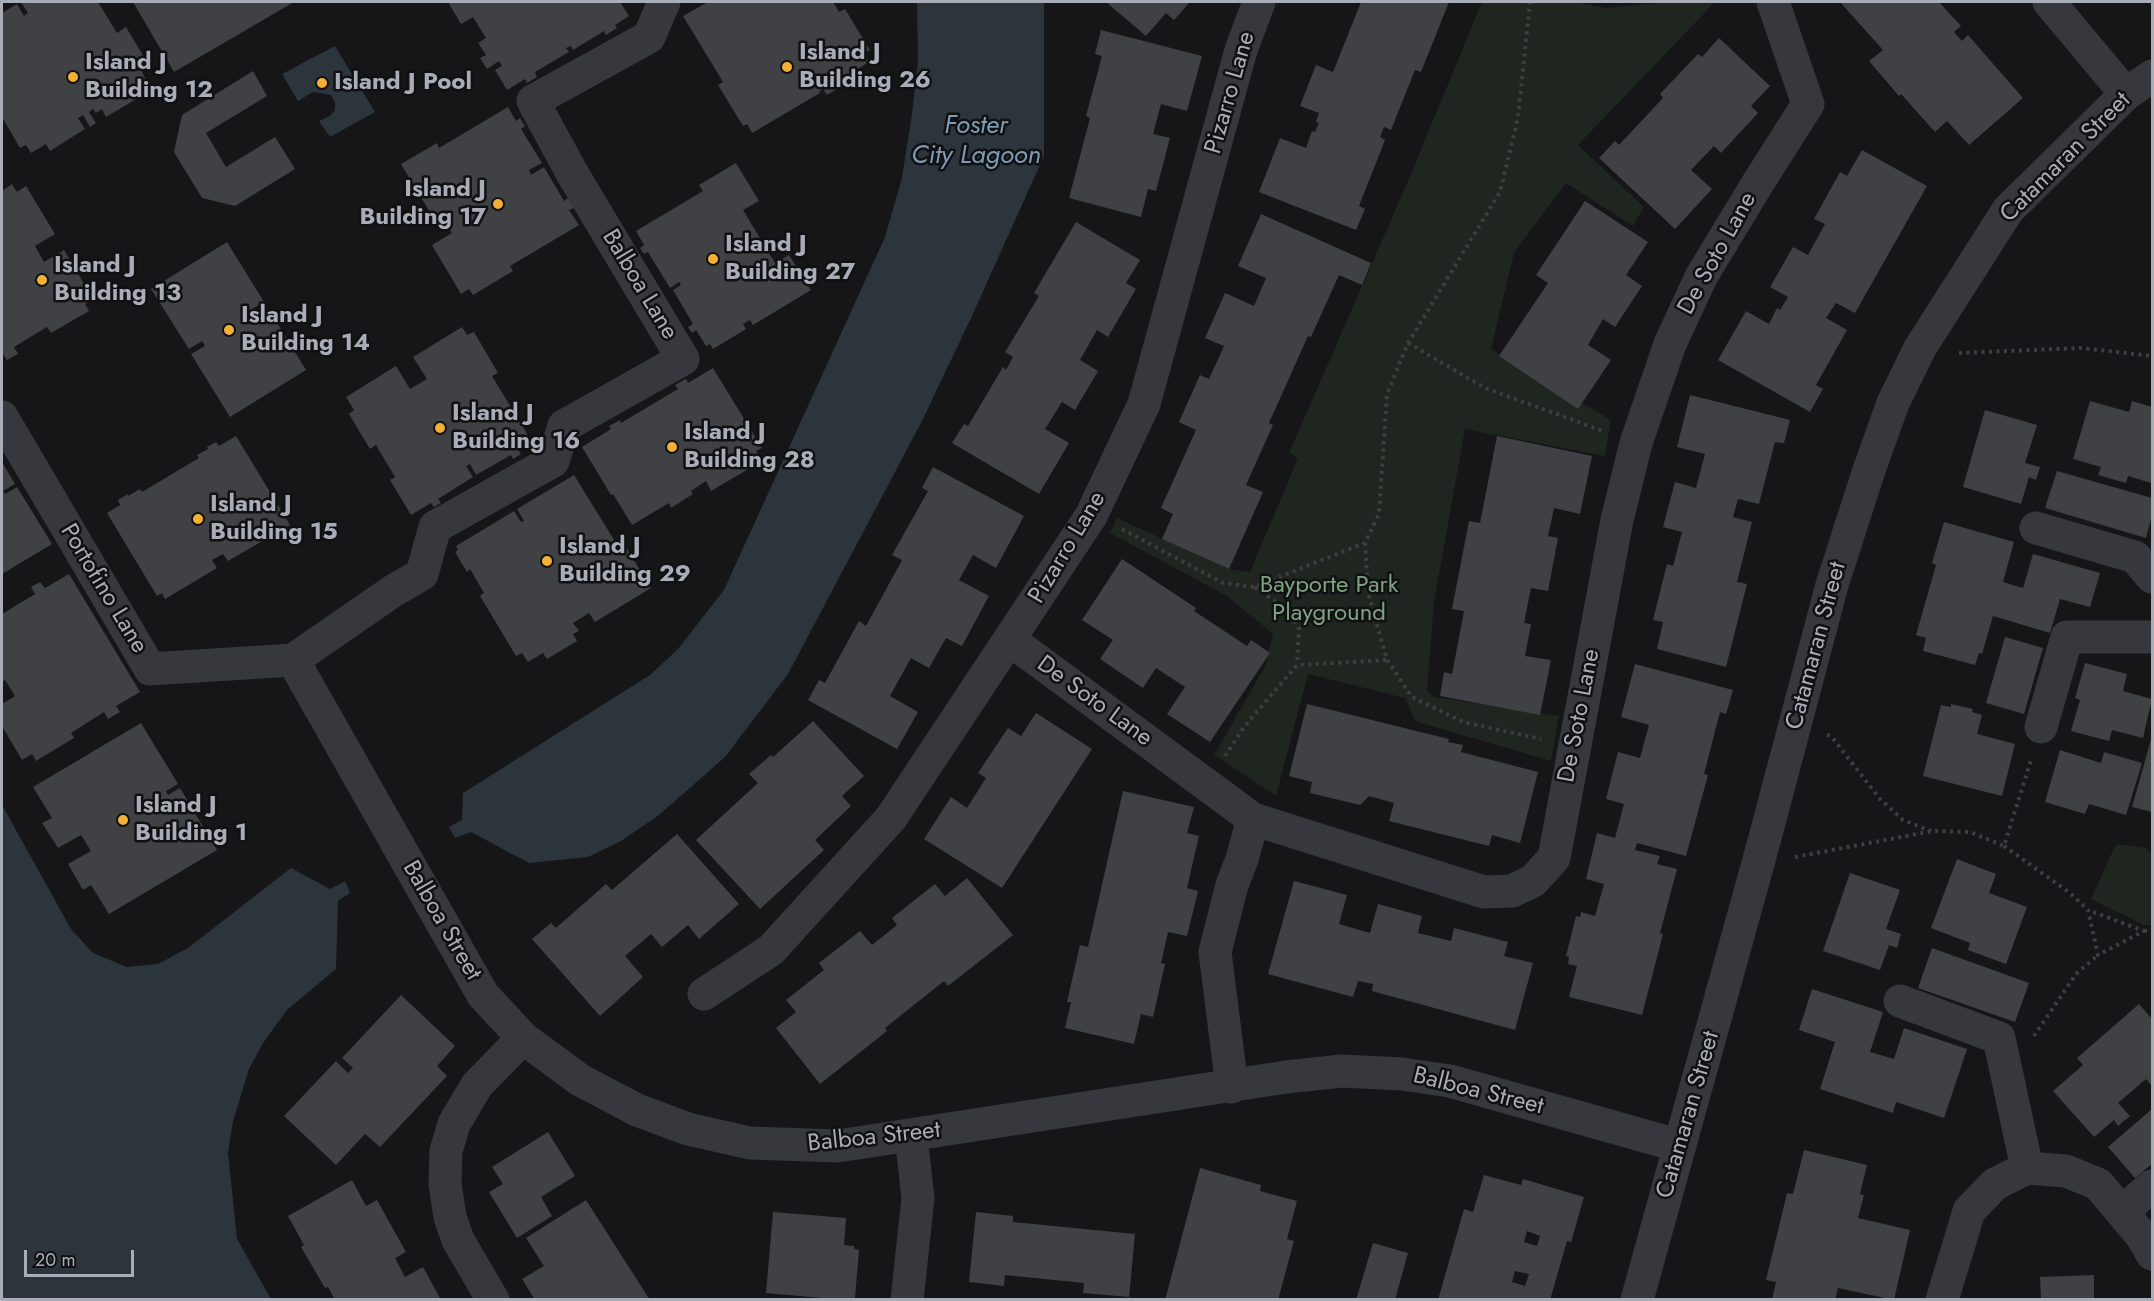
<!DOCTYPE html>
<style>
body{margin:0}
#map{position:relative;width:2154px;height:1301px;overflow:hidden;background:#161618;font-family:Jost,sans-serif}
canvas{display:block}
.frame{position:absolute;inset:0;border:3px solid #a8adb8;pointer-events:none}
.scale{position:absolute;left:24px;top:1250px;width:110px;height:27px;box-sizing:border-box;border:3px solid #a8adb8;border-top:0;padding-left:8px;font-size:18px;line-height:21px;white-space:nowrap;color:#a8adb8;-webkit-text-stroke:4px #111113;paint-order:stroke}
</style>
<div id="map">
<canvas width="2154" height="1301"></canvas>
<div class="frame"></div>
<div class="scale">20 m</div>
</div>
<script>
const g = document.querySelector('canvas').getContext('2d');
g.lineJoin = 'round';
function paint(path, color) { g.fillStyle = color; g.fill(path, 'evenodd'); }
const poly = rows => new Path2D(rows.map(r => 'M' + r).join(''));
function strokePath(path, color, width, dash) { g.strokeStyle = color; g.lineWidth = width; g.lineCap = dash ? 'butt' : 'round'; g.setLineDash(dash || []); g.stroke(path); }
function write(font, color, halo, rows, align = 'center') {
  g.font = font + ' Jost,sans-serif'; g.lineWidth = 5; g.setLineDash([]); g.textBaseline = 'middle'; g.strokeStyle = halo; g.fillStyle = color; for (const [text, x, y, turn = 0] of rows) {
    g.save(); g.translate(x, y); g.rotate((+turn || 0) * Math.PI / 180); g.textAlign = isNaN(turn) ? turn : align; if (halo) g.strokeText(text, 0, 0); g.fillText(text, 0, 0); g.restore();
  }
}
paint(poly([
 [1482,2,1576,2,1606,8,1666,2,1715,2,1578,145,1644,207,1633,226,1566,183,1514,253,1491,349,1611,420,1605,456,1465,429,1434,602,1427,691,1434,697,1559,716,1551,761,1415,721,1405,698,1308,674,1276,796,1214,755,1266,665,1273,634,1227,596,1110,533,1117,518,1228,569,1250,572,1298,458,1289,453,1408,181],
 [2118,844,2146,848,2152,854,2152,925,2144,925,2091,899,2114,848]
]), '#1e261f');
paint(poly([
 [917,2,1044,2,1044,156,971,318,922,421,788,674,725,757,659,815,621,841,588,857,529,863,471,832,455,838,449,827,462,820,463,793,650,675,678,649,724,590,885,237,902,178,912,114,918,61],
 [335,46,375,112,330,137,319,121,330,116,335,110,335,102,331,95,313,92,298,101,282,74],
 [2,805,71,929,93,953,127,967,158,964,188,948,291,868,330,889,345,881,350,893,338,901,336,969,287,1010,263,1043,249,1069,233,1121,228,1153,237,1239,271,1299,2,1299]
]), '#2c353c');
paint(poly([
 [21,2,98,2,117,33,126,27,150,67,142,72,147,82,133,90,138,98,106,117,102,109,96,113,93,109,89,112,96,123,90,127,83,115,78,118,85,129,50,151,46,144,31,153,26,145,20,148,2,117,2,13,17,4,24,16,28,13],
 [133,2,294,2,174,72],
 [448,2,620,2,629,16,615,25,617,28,606,35,604,31,573,50,571,46,566,48,569,52,535,72,537,77,527,83,525,79,507,90,495,70,502,66,499,61,487,69,480,58,486,55,478,43,486,38,473,17,461,24],
 [708,2,833,2,839,12,845,9,870,50,864,53,869,62,853,72,856,77,827,95,823,89,819,92,820,93,752,133,747,124,743,126,718,85,723,82,683,16],
 [1106,2,1190,2,1174,20,1166,13,1146,36],
 [1361,2,1449,2,1421,72,1415,70,1391,130,1384,127,1380,137,1385,140,1359,206,1365,209,1356,230,1259,192,1280,138,1306,148,1312,131,1315,132,1319,123,1316,122,1319,113,1300,106,1316,65,1333,72],
 [1840,2,1939,2,1961,26,1954,32,1962,41,1968,35,2023,98,1969,145,1947,121,1935,132,1901,94,1899,96,1869,61,1883,50],
 [1101,30,1202,56,1187,111,1161,104,1153,134,1170,138,1156,191,1148,189,1141,217,1069,198,1090,118,1086,116,1102,56,1095,54],
 [1719,38,1770,86,1751,106,1758,113,1721,153,1714,146,1691,170,1712,189,1675,229,1599,158,1615,141,1619,145,1663,98,1660,94,1698,54,1702,57],
 [253,71,267,96,206,133,226,167,275,137,295,169,235,206,202,198,174,152,182,115],
 [508,107,516,121,520,118,525,126,521,129,542,163,529,170,531,175,544,167,564,201,568,198,574,208,569,210,579,225,510,266,513,271,473,295,469,289,461,294,432,245,452,233,441,215,434,219,401,164,437,143,439,148],
 [1862,150,1927,186,1855,313,1836,303,1826,318,1847,330,1816,385,1823,389,1810,412,1718,360,1746,311,1769,324,1777,308,1780,310,1788,297,1770,287,1793,247,1808,255,1825,224,1814,219,1840,172,1847,176],
 [736,163,759,201,743,210,775,263,789,255,811,290,753,325,750,320,743,324,746,329,713,349,710,344,706,346,696,330,692,333,688,327,693,324,673,290,681,285,679,282,670,288,648,252,644,254,640,248,644,245,636,231,703,191,699,185],
 [12,184,17,192,26,186,55,234,35,246,44,262,64,250,93,299,85,304,89,311,51,333,47,327,14,347,18,354,7,360,3,354,2,354,2,191],
 [1585,201,1648,242,1626,275,1642,286,1615,327,1603,319,1588,345,1611,360,1578,409,1499,356,1548,283,1536,275],
 [1261,214,1371,263,1362,285,1339,275,1311,337,1308,336,1269,423,1273,425,1246,485,1263,492,1229,569,1162,539,1173,514,1161,508,1196,430,1179,422,1200,375,1209,379,1224,346,1205,338,1225,293,1254,306,1266,278,1238,266],
 [1076,222,1140,260,1126,283,1136,289,1108,337,1097,330,1080,360,1098,371,1075,410,1062,402,1045,429,1069,443,1039,494,952,443,964,424,968,426,1003,367,1006,370,1013,357,1005,352,1039,296,1034,293],
 [227,242,264,302,250,310,255,319,269,310,306,370,230,417,191,354,205,346,202,341,189,349,151,289],
 [462,327,467,335,474,332,498,373,492,376,532,442,518,450,521,454,513,459,511,455,476,475,470,464,466,466,473,477,438,499,441,503,434,507,431,503,411,515,390,480,395,477,376,445,370,449,349,414,354,410,346,397,396,366,410,389,427,379,413,357],
 [713,368,762,448,756,451,762,461,711,491,706,481,691,491,693,494,671,508,669,503,632,525,613,494,611,495,582,447,611,429,609,426,620,420,621,423,678,389,675,385,686,379,688,383],
 [1690,395,1790,420,1784,443,1775,442,1759,504,1738,499,1733,517,1752,522,1737,582,1747,584,1726,667,1657,649,1663,622,1653,620,1667,564,1673,566,1682,532,1663,527,1675,482,1696,488,1705,454,1677,447],
 [2090,401,2129,412,2132,401,2152,407,2152,476,2151,483,2128,476,2126,483,2098,475,2101,467,2073,459],
 [1985,410,2037,425,2025,463,2040,467,2036,480,2029,477,2021,504,1963,487],
 [236,436,290,525,228,561,223,554,212,560,217,568,165,599,162,593,157,596,107,513,120,505,118,500,128,494,128,496,140,489,142,492,199,458,197,455,208,449,207,447,216,442,219,446],
 [1497,436,1592,456,1580,514,1554,508,1548,536,1558,538,1548,591,1531,588,1524,623,1531,624,1525,656,1551,660,1540,715,1440,696,1444,672,1452,674,1464,611,1452,609,1469,521,1480,523],
 [2,462,15,484,3,491,5,494,17,487,52,544,2,574],
 [933,467,1024,516,996,568,973,555,959,580,989,596,962,646,946,638,929,668,911,658,890,696,918,712,897,749,808,700,819,680,825,683,859,621,866,626,902,560,892,555,928,491,922,488],
 [2057,471,2152,498,2152,515,2146,538,2045,508],
 [574,475,616,543,621,539,651,588,595,622,589,613,573,623,579,631,573,634,577,641,547,659,543,653,528,662,522,653,516,656,480,596,484,593,470,569,467,572,455,552,458,550,456,546,514,511,521,522,524,521,517,509],
 [1944,522,2014,542,2003,582,2023,588,2033,554,2100,573,2090,607,2060,599,2050,633,1993,616,1982,654,1979,653,1975,665,1923,651,1926,638,1916,635,1936,565,1932,563],
 [1122,559,1196,608,1194,611,1247,646,1251,640,1270,653,1210,742,1167,714,1185,687,1156,668,1143,688,1100,659,1113,640,1082,620],
 [69,574,140,692,116,706,120,712,108,719,104,712,71,733,74,738,36,761,32,754,22,760,2,726,2,704,15,696,5,680,2,682,2,614,35,594,31,587,40,582,45,588],
 [2005,637,2043,648,2024,714,1986,703],
 [2085,663,2127,674,2123,691,2152,699,2143,738,2112,730,2109,741,2071,731,2080,700,2075,698],
 [1635,664,1733,690,1726,714,1720,712,1704,774,1708,775,1686,856,1637,843,1635,850,1660,856,1657,864,1677,869,1660,933,1663,934,1642,1015,1569,997,1577,966,1568,964,1569,957,1566,956,1576,916,1580,917,1581,912,1595,916,1604,884,1586,879,1597,833,1615,838,1624,804,1606,799,1618,752,1640,758,1649,725,1621,717],
 [1307,704,1449,739,1448,742,1463,745,1461,752,1538,772,1520,843,1492,835,1489,846,1389,821,1394,803,1369,796,1360,805,1310,793,1312,782,1289,776],
 [1951,704,1973,709,1972,712,1982,715,1977,734,2015,744,2002,796,1923,776,1941,705,1951,707],
 [1036,713,1092,749,1002,888,924,839,951,797,967,808,986,778,978,773,1008,728,1021,736],
 [813,721,864,776,842,796,851,806,815,840,824,850,760,909,696,840,758,783,749,774,771,755,773,757],
 [141,723,178,784,166,791,168,795,180,788,217,850,109,914,91,885,83,890,68,864,91,851,81,835,58,848,42,823,52,818,33,787],
 [2152,736,2152,812,2132,807],
 [2060,750,2101,763,2104,752,2142,763,2126,815,2089,804,2085,814,2045,802],
 [1123,791,1194,807,1187,833,1199,836,1187,888,1198,891,1187,936,1168,932,1161,963,1165,964,1153,1017,1141,1014,1134,1044,1065,1028,1071,1002,1067,1002,1080,945,1088,947],
 [677,834,739,904,699,939,688,925,662,947,651,934,625,956,643,977,600,1016,532,939,551,923,556,928,606,884,612,890],
 [1957,859,1996,874,1989,893,2027,907,2006,964,1968,950,1970,943,1931,928],
 [1850,873,1900,890,1886,929,1901,934,1897,948,1889,945,1880,970,1823,951],
 [967,878,1013,935,948,986,944,981,885,1028,887,1031,820,1084,776,1028,796,1012,786,1000,824,970,819,963,860,931,872,945,897,925,892,918,935,884,945,896],
 [1294,881,1347,895,1339,924,1370,933,1378,904,1422,916,1418,933,1451,941,1454,928,1508,942,1504,956,1533,963,1515,1030,1372,991,1373,984,1358,981,1353,997,1268,974],
 [1932,948,2029,983,2015,1022,1918,988],
 [1812,989,1883,1012,1870,1052,1894,1059,1904,1028,1967,1049,1944,1118,1896,1102,1893,1113,1820,1089,1835,1042,1799,1030],
 [401,995,455,1046,437,1066,447,1076,380,1147,365,1134,336,1165,284,1116,336,1061,348,1073,353,1068,342,1058],
 [2139,1004,2152,1019,2152,1086,2146,1079,2118,1103,2130,1116,2118,1126,2114,1120,2094,1137,2053,1091,2083,1065,2077,1058],
 [2152,1109,2152,1164,2135,1178,2108,1147],
 [548,1132,575,1176,541,1197,552,1216,517,1238,489,1192,503,1184,492,1167],
 [1804,1150,1867,1165,1860,1194,1864,1195,1858,1218,1910,1230,1894,1300,1838,1288,1835,1300,1772,1300,1776,1282,1766,1280,1787,1193,1793,1194],
 [1200,1168,1261,1185,1260,1191,1297,1201,1287,1239,1294,1241,1278,1300,1165,1300],
 [1484,1175,1521,1185,1523,1179,1584,1197,1571,1242,1567,1241,1550,1300,1438,1300,1464,1209,1473,1212],
 [1527,1231,1540,1236,1537,1246,1524,1242],
 [1515,1271,1529,1274,1525,1286,1512,1282],
 [352,1180,366,1206,377,1200,406,1252,395,1258,405,1277,423,1267,441,1300,335,1300,328,1287,325,1288,301,1247,304,1245,288,1216],
 [586,1200,650,1300,535,1300,522,1279,544,1266,526,1238],
 [773,1212,846,1218,844,1245,854,1246,854,1249,859,1250,855,1298,845,1300,766,1293],
 [976,1212,1013,1216,1013,1222,1135,1234,1129,1297,1083,1293,1084,1283,1005,1275,1004,1286,969,1282],
 [1373,1243,1408,1253,1395,1300,1356,1300],
 [2094,1275,2094,1300,2041,1300,2040,1277]
]), '#404145');
strokePath(poly([
 [1408,343,1485,388,1603,431],
 [1959,353,2081,348,2152,356],
 [1122,529,1223,583,1254,587,1365,543,1379,514,1387,394,1408,343,1500,192,1518,118,1530,2],
 [1365,543,1368,593,1387,660,1412,697,1463,722,1541,739],
 [1255,587,1288,611,1299,629,1297,665],
 [1827,735,1831,736,1880,799,1903,820,1931,831],
 [1225,756,1244,727,1297,665,1387,660],
 [2004,846,2070,893,2088,910,2098,955,2144,931,2088,910],
 [1795,857,1933,831,1970,832,2004,846,2031,760],
 [2144,931,2152,930],
 [2034,1036,2076,974,2098,955]
]), '#3d3f44', 4, [3, 4.5]);
strokePath(poly([
 [2049,2,2126,94],
 [2,417,150,669,293,660],
 [2036,528,2135,557,2152,577],
 [1010,640,1253,819,1484,892,1512,891,1533,881,1554,858,1617,520,1636,443,1670,344,1701,277,1756,186,1808,104,1773,2],
 [293,660,483,995,523,1038,580,1080,637,1110,688,1129,750,1143,838,1146,1286,1077,1342,1071,1402,1074,1450,1081,1680,1146],
 [293,660,393,591,422,574,435,527,553,461,564,426,683,359,572,173,533,101,649,37,664,2],
 [2041,727,2067,637,2152,637],
 [704,994,771,950,891,818,1091,516,1144,404,1241,50,1259,2],
 [1900,1001,1999,1038,2027,1168,1995,1184,1969,1211,1942,1300],
 [1232,1087,1215,952,1232,885,1242,859,1253,819],
 [2027,1168,2066,1171,2098,1184,2141,1235,2152,1254],
 [2122,1212,2152,1186],
 [493,1300,458,1240,450,1217,445,1184,446,1151,454,1124,477,1085,523,1038],
 [907,1300,918,1198,911,1136],
 [1637,1300,1762,849,1832,585,1868,473,1893,403,1920,348,2008,210,2126,94,2152,76]
]), '#37383d', 33);
for (const [x, y, r, color] of [
 [787,67,6,"#f2b134"],
 [73,77,6,"#f2b134"],
 [322,83,6,"#f2b134"],
 [498,204,6,"#f2b134"],
 [713,259,6,"#f2b134"],
 [42,280,6,"#f2b134"],
 [229,330,6,"#f2b134"],
 [440,428,6,"#f2b134"],
 [672,447,6,"#f2b134"],
 [198,519,6,"#f2b134"],
 [547,561,6,"#f2b134"],
 [123,820,6,"#f2b134"]
]) { const dot = new Path2D(); dot.arc(x, y, r, 0, 2 * Math.PI); g.fillStyle = color; g.fill(dot); strokePath(dot, '#111113', 2); }
write('bold 24px', '#a8adb8', '#111113', [
 ["Island J",799,53],
 ["Building 26",799,81],
 ["Island J",85,63],
 ["Building 12",85,91],
 ["Island J Pool",334,83],
 ["Island J",486,190,"right"],
 ["Building 17",486,218,"right"],
 ["Island J",725,245],
 ["Building 27",725,273],
 ["Island J",54,266],
 ["Building 13",54,294],
 ["Island J",241,316],
 ["Building 14",241,344],
 ["Island J",452,414],
 ["Building 16",452,442],
 ["Island J",684,433],
 ["Building 28",684,461],
 ["Island J",210,505],
 ["Building 15",210,533],
 ["Island J",559,547],
 ["Building 29",559,575],
 ["Island J",135,806],
 ["Building 1",135,834]
], 'left');
write('24px', '#a8adb8', '#111113', [
 ["Pizarro Lane",1231,93,-74],
 ["Catamaran Street",2066,158,-45],
 ["De Soto Lane",1718,254,-61],
 ["Balboa Lane",639,285,59],
 ["Pizarro Lane",1068,548,-59],
 ["Portofino Lane",103,589,59],
 ["Catamaran Street",1817,646,-75],
 ["De Soto Lane",1094,702,36],
 ["De Soto Lane",1580,716,-79],
 ["Balboa Street",441,921,60],
 ["Balboa Street",1478,1092,14],
 ["Catamaran Street",1689,1115,-74],
 ["Balboa Street",874,1138,-6]
]);
write('24px', '#7fa381', '#111113', [
 ["Bayporte Park",1329,586],
 ["Playground",1329,614]
]);
write('italic 26px', '#7f9bb3', '#111113', [
 ["Foster",976,127],
 ["City Lagoon",976,157]
]);
</script>
